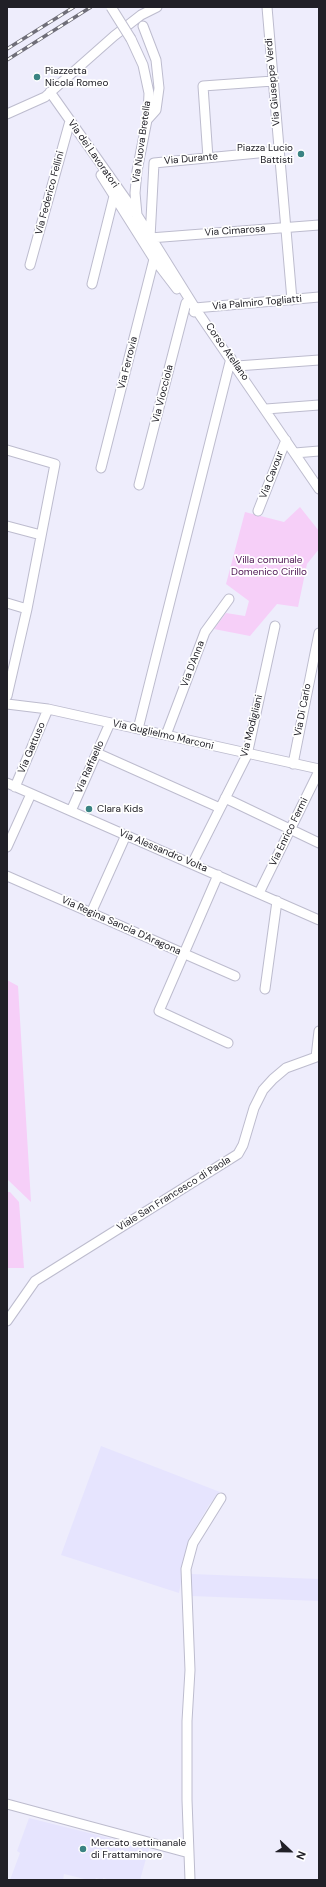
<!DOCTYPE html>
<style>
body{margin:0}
#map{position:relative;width:326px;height:1887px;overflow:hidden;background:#eeedfc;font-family:"DM Sans",sans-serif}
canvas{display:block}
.frame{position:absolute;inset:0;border:8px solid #212027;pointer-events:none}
.north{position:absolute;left:270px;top:1831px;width:40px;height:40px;-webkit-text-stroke:3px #fff;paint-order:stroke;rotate:112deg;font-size:11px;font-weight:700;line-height:16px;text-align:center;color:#212027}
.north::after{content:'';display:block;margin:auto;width:14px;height:18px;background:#212027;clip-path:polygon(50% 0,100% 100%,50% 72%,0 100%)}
</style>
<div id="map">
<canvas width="326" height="1887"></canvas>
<div class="frame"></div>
<div class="north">N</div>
</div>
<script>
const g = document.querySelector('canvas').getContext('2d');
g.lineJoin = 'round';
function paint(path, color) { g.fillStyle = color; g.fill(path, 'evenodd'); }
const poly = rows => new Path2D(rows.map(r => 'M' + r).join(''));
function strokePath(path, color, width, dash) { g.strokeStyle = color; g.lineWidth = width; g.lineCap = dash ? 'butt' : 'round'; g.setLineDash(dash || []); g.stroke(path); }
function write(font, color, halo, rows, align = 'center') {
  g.font = font + ' "DM Sans",sans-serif'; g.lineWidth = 3.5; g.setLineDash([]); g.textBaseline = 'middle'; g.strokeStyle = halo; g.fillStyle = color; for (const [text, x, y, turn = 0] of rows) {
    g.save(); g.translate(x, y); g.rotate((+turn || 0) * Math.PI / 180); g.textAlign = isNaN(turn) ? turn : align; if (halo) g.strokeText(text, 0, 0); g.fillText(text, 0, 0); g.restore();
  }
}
paint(poly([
 [101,1446,220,1492,209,1505,189,1539,179,1593,61,1555],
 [191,1574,319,1579,319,1601,191,1596],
 [29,1818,149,1848,140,1880,111,1880,103,1878,103,1880,96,1878,95,1880,89,1880,64,1874,63,1880,10,1880,20,1853,17,1851]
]), '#e6e4fe');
paint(poly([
 [300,507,319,531,319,549,307,564,298,607,277,604,250,636,214,629,226,613,245,616,249,601,226,584,245,512,284,522],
 [7,980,18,986,31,1202,7,1179],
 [7,1192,10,1192,19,1202,24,1268,7,1268]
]), '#f6cff8');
const minor = poly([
 [267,7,292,300],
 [143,26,156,60,159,88,156,110,147,120],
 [131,39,143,65,149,93,148,115,137,171,135,193,137,215],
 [50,92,137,215,195,308,319,489],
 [7,114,45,97,114,36,141,15,157,7],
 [279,151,154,163,150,238,319,225],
 [208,158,203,86,273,81],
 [101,175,154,259,177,289],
 [30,265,70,121],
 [92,284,114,196],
 [194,312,195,308,319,297],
 [237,366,319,360],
 [266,409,319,405],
 [7,450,55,464,27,609,7,696],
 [295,453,319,451],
 [101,468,154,259],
 [139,485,186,303],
 [258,511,286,440],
 [7,526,41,535],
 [7,603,27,609],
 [7,704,48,709,319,769],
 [138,729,231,358],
 [166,735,205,632,229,599],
 [97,753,220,808],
 [293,764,319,633],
 [7,783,319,920],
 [15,787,48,709],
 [225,798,319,843],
 [71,811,110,723],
 [7,847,31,794],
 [192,864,247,755,275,626],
 [218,875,159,1011,228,1043],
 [7,876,235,976],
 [259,893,319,771],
 [91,913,126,835],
 [265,989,277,901],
 [316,1057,319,1031],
 [7,1321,35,1281,238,1154,243,1145,254,1108,263,1090,273,1079,286,1068,319,1056],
 [7,1804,189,1853],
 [190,1880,187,1800,187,1721,190,1670,186,1569,193,1543,221,1498]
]);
strokePath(minor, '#bdbcce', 11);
strokePath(minor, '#fff', 9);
const rail = poly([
 [7,49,74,7],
 [7,60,91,7]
]);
strokePath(rail, '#6f6e78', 3.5);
strokePath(rail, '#fff', 2, [6]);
const minorBridge = poly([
 [111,7,131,39]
]);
strokePath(minorBridge, '#bdbcce', 11, []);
strokePath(minorBridge, '#fff', 9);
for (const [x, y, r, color] of [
 [37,77,4,"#3a8383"],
 [301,154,4,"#3a8383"],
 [89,809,4,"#3a8383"],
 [83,1849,4,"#3a8383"]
]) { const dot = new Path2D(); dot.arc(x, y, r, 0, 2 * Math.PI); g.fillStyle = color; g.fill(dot); strokePath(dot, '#fff', 1.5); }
write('10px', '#212027', '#fff', [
 ["Piazzetta",45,71],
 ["Nicola Romeo",45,83],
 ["Piazza Lucio",293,148,"right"],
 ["Battisti",293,160,"right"],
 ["Clara Kids",97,809],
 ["Mercato settimanale",91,1843],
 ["di Frattaminore",91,1855]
], 'left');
write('10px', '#212027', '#fff', [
 ["Via Giuseppe Verdi",273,82,-95],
 ["Via Nuova Bretella",142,142,-82],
 ["Via dei Lavoratori",93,154,55],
 ["Via Durante",191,159,-5],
 ["Via Federico Fellini",50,193,-75],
 ["Via Cimarosa",235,231,-4],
 ["Via Palmiro Togliatti",257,303,-5],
 ["Corso Atellano",227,352,55],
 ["Via Ferrovia",128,363,-76],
 ["Via Viocciola",163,394,-76],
 ["Via Cavour",272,475,-69],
 ["Via D'Anna",193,664,-69],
 ["Via Di Carlo",303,710,-79],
 ["Via Modigliani",252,726,-76],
 ["Via Guglielmo Marconi",163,735,13],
 ["Via Gattuso",32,748,-67],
 ["Via Raffaello",90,767,-66],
 ["Via Enrico Fermi",289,832,-64],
 ["Via Alessandro Volta",163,851,23],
 ["Via Regina Sancia D'Aragona",121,926,24],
 ["Viale San Francesco di Paola",174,1194,-32]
]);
write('10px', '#4d1452', '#fff', [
 ["Villa comunale",269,560],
 ["Domenico Cirillo",269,572]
]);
</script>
